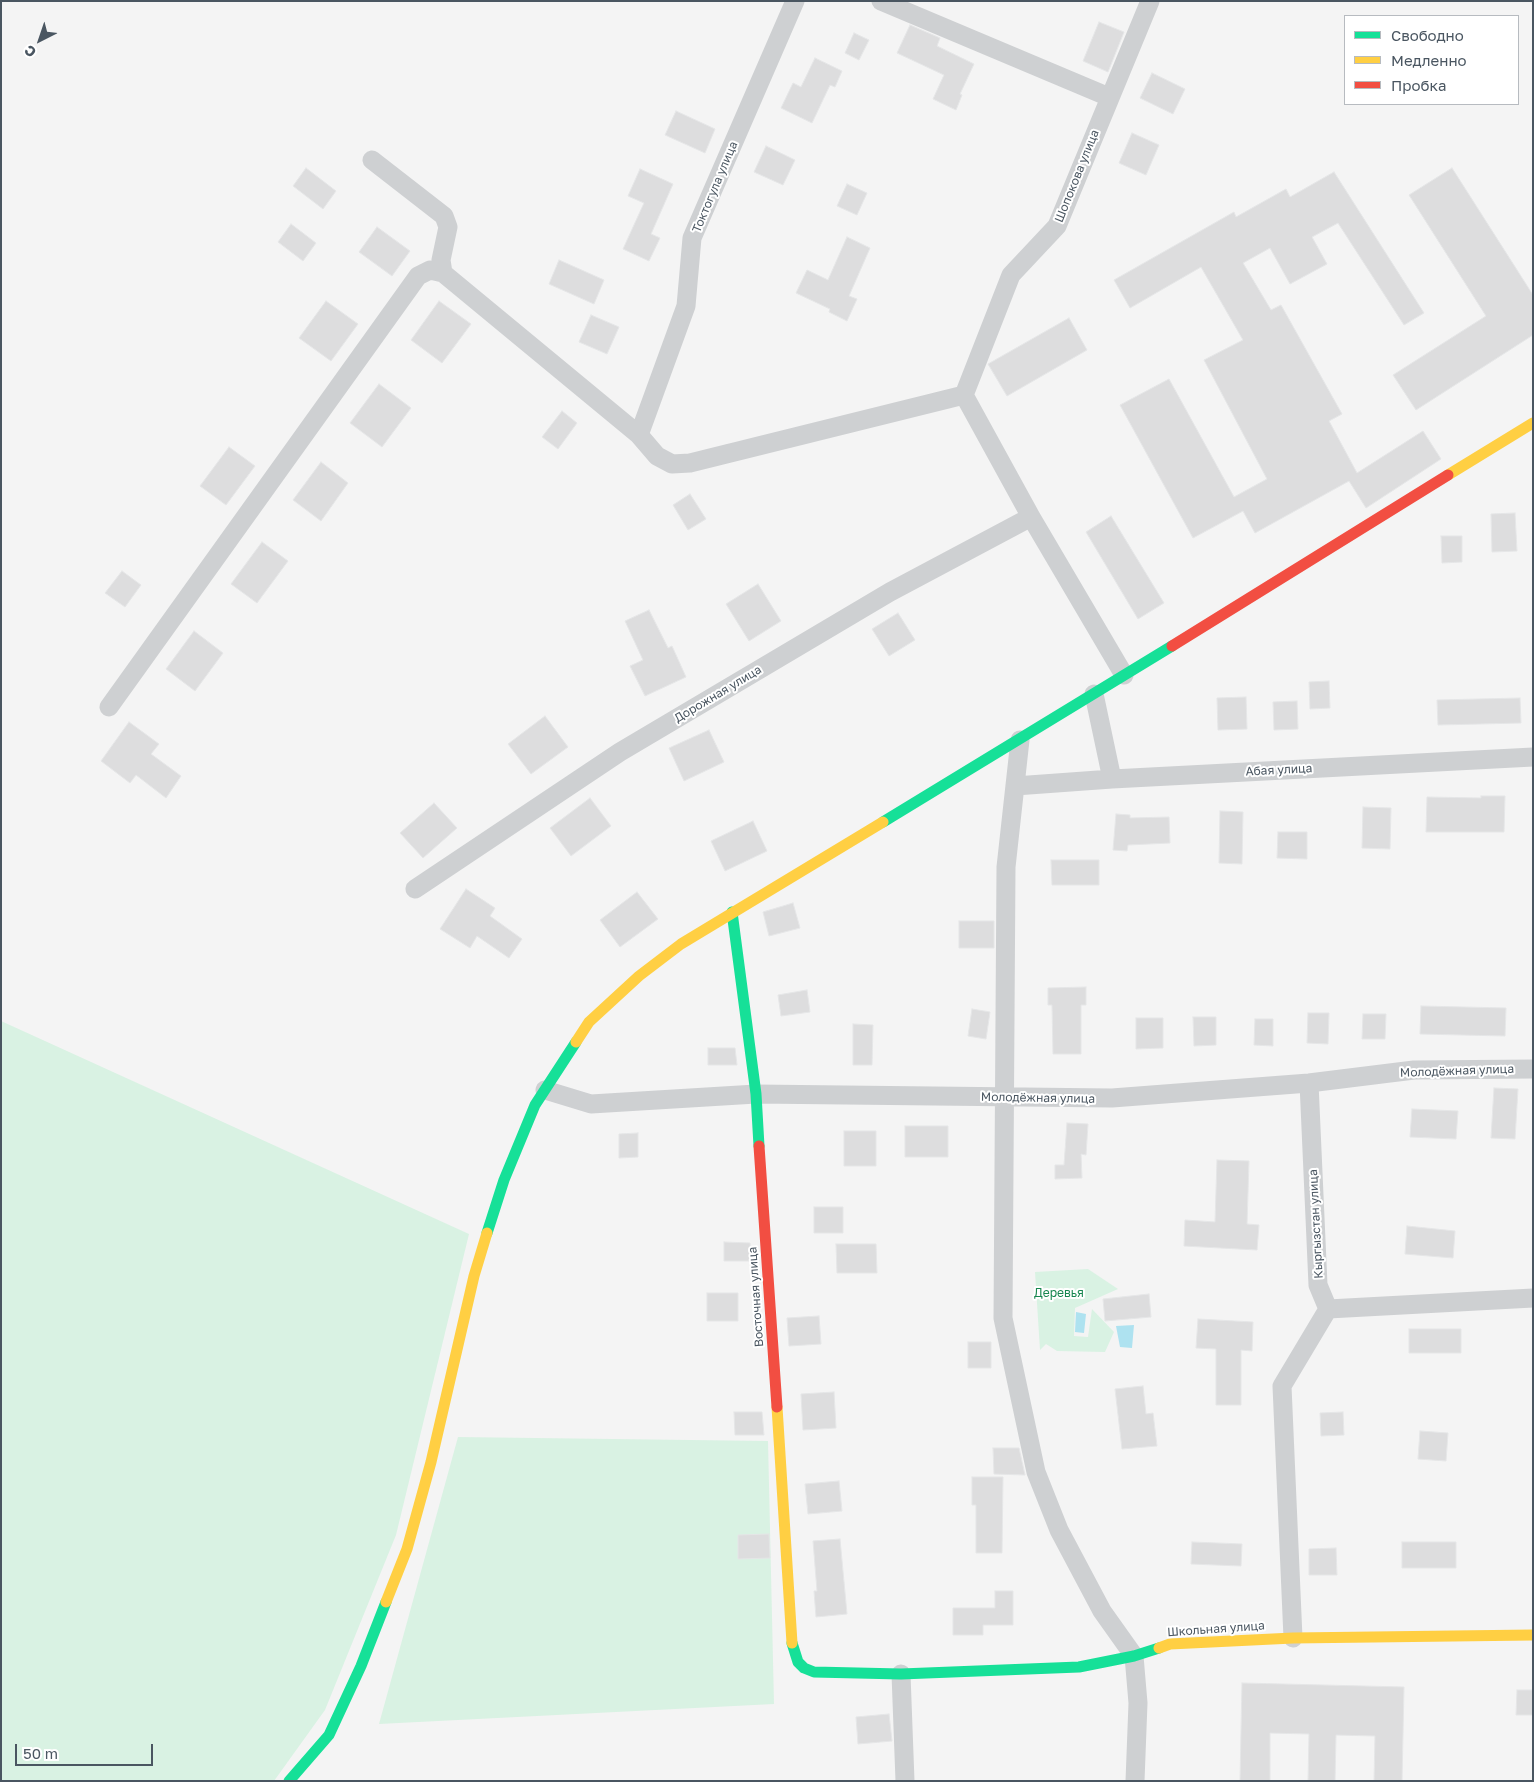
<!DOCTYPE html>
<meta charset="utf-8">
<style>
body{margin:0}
#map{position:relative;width:1534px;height:1782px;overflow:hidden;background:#f4f4f4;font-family:"Golos Text",sans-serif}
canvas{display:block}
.frame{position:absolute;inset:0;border:2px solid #4a5661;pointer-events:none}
.legend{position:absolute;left:1344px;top:15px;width:175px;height:90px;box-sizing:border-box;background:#fff;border:1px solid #b7bbc0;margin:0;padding:6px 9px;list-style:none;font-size:15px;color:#4a5661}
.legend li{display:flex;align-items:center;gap:10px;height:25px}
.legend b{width:25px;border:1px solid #b7bbc0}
.north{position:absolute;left:15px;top:15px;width:50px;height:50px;-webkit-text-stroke:4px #fff;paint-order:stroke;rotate:221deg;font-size:14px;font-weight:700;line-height:20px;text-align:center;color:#4a5661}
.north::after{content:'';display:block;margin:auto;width:18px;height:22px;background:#4a5661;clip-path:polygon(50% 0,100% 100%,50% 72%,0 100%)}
.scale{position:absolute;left:15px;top:1744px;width:138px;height:22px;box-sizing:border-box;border:2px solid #4a5661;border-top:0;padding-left:6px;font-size:15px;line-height:18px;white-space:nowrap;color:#4a5661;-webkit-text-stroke:4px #fff;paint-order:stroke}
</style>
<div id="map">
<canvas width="1534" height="1782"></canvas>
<div class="frame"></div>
<ul class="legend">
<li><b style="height:6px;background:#16e098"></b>Свободно</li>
<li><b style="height:6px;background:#ffcf43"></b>Медленно</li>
<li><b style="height:6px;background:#f24e42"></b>Пробка</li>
</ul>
<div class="north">С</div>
<div class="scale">50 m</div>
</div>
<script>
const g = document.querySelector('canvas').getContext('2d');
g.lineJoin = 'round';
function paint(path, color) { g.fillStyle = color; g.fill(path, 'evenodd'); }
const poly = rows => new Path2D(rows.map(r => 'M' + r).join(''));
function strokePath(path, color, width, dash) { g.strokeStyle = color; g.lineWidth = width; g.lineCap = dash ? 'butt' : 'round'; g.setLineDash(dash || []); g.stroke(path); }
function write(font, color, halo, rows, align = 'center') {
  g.font = font + ' "Golos Text",sans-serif'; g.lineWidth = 4; g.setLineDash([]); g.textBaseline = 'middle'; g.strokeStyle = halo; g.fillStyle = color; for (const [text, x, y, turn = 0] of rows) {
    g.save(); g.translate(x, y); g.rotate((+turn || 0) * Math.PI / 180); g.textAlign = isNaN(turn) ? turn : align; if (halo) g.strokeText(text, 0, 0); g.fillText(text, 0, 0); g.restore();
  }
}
paint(poly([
 [1,1021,469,1234,396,1535,325,1710,274,1781,1,1781],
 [1088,1269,1118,1289,1075,1308,1074,1336,1088,1337,1092,1309,1114,1332,1105,1352,1057,1351,1046,1344,1040,1350,1035,1272],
 [458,1437,768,1441,774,1704,379,1724]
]), '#d9f2e3');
paint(poly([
 [1076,1312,1086,1314,1084,1333,1075,1332],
 [1134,1325,1132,1348,1120,1347,1116,1326]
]), '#aee2f0');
const building = poly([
 [1099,22,1124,32,1108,72,1083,61,1099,22],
 [910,25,940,38,937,46,974,64,960,94,962,95,956,110,933,99,944,75,897,53,910,25],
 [854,33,869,40,859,60,845,53,854,33],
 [815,58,842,71,835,87,830,85,812,123,781,108,793,83,801,87,815,58],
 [1152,73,1185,89,1173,114,1140,98,1152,73],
 [676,111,715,129,705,153,665,135,676,111],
 [1132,133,1159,145,1146,175,1119,163,1132,133],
 [766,146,795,160,783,185,754,172,766,146],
 [306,168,336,191,323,209,293,186,306,168],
 [1452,168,1533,295,1533,335,1416,410,1393,375,1486,316,1409,195,1452,168],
 [640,169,673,184,651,234,660,238,649,261,623,249,644,203,628,196,640,169],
 [1334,172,1424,313,1404,325,1338,223,1312,237,1327,264,1290,284,1270,248,1243,263,1271,310,1281,305,1342,414,1329,421,1357,473,1423,431,1441,459,1366,508,1349,481,1255,533,1243,511,1193,538,1120,405,1169,379,1234,497,1267,479,1204,360,1243,340,1201,267,1130,308,1114,280,1234,212,1236,217,1286,189,1290,197,1334,172],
 [847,184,867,193,857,215,837,206,847,184],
 [291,224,316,243,303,261,278,242,291,224],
 [377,227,410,251,392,276,359,252,377,227],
 [847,237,870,248,849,296,857,299,847,321,829,312,830,309,796,293,807,270,828,280,847,237],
 [559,260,604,280,594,304,549,284,559,260],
 [326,301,358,324,331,361,299,338,326,301],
 [439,301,471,324,442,363,411,340,439,301],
 [591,315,619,327,607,354,579,342,591,315],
 [1069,318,1087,350,1007,396,988,364,1069,318],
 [379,384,411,408,382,447,350,423,379,384],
 [562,411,577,423,558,449,542,437,562,411],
 [229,447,255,466,226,505,200,486,229,447],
 [321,462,348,483,321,521,293,500,321,462],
 [690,494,706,519,688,530,673,505,690,494],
 [1515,513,1517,551,1492,552,1491,514,1515,513],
 [1111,516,1164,603,1138,619,1086,532,1111,516],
 [1441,536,1462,536,1462,562,1442,563,1441,536],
 [262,542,288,561,257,603,231,584,262,542],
 [122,571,141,585,125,607,105,593,122,571],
 [758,584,781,621,749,641,726,604,758,584],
 [649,610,668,648,672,646,686,677,645,696,630,666,643,660,625,621,649,610],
 [898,613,915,640,889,656,872,629,898,613],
 [194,631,223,653,195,691,166,669,194,631],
 [1329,681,1330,708,1310,709,1309,682,1329,681],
 [1246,697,1247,729,1218,730,1217,698,1246,697],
 [1520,698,1521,723,1438,725,1437,700,1520,698],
 [1297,701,1298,729,1274,730,1273,702,1297,701],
 [545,716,568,747,531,774,508,744,545,716],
 [129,722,159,744,151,754,181,776,166,798,136,775,130,783,101,761,129,722],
 [709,730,724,762,684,781,669,748,709,730],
 [1481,796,1505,796,1504,832,1426,832,1427,797,1481,798,1481,796],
 [590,798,611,826,571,856,550,828,590,798],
 [434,803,457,828,423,858,400,833,434,803],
 [1363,807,1391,808,1390,849,1362,848,1363,807],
 [1220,811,1243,812,1242,864,1219,863,1220,811],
 [1116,814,1130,815,1130,818,1169,817,1170,843,1128,845,1127,851,1113,850,1116,814],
 [753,821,767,851,725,871,711,841,753,821],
 [1278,832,1307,832,1307,859,1277,858,1278,832],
 [1051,860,1099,860,1099,885,1052,885,1051,860],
 [466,889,495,908,490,916,522,939,509,958,477,936,470,948,440,929,466,889],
 [637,892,658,919,620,947,600,920,637,892],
 [793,903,800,928,769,936,763,912,793,903],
 [959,921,994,921,994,948,959,948,959,921],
 [1086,987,1086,1005,1081,1005,1081,1054,1053,1054,1052,1005,1048,1005,1048,988,1086,987],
 [807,990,810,1012,781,1016,778,995,807,990],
 [1421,1006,1506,1008,1505,1036,1420,1034,1421,1006],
 [972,1009,990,1012,986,1039,968,1036,972,1009],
 [1308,1013,1329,1013,1328,1044,1307,1043,1308,1013],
 [1363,1014,1386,1014,1385,1039,1362,1039,1363,1014],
 [1193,1017,1216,1017,1216,1045,1194,1046,1193,1017],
 [1136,1018,1163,1018,1163,1048,1136,1049,1136,1018],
 [1255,1019,1273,1019,1273,1046,1254,1045,1255,1019],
 [853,1024,873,1025,872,1065,853,1065,853,1024],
 [708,1048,735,1048,737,1065,708,1065,708,1048],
 [1494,1088,1518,1089,1515,1139,1491,1138,1494,1088],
 [1412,1109,1458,1111,1456,1139,1410,1137,1412,1109],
 [1067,1123,1088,1124,1086,1155,1081,1154,1082,1178,1055,1179,1055,1165,1064,1165,1067,1123],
 [905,1126,948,1126,948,1157,905,1157,905,1126],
 [844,1131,876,1131,876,1166,844,1166,844,1131],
 [638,1133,638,1157,619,1158,619,1134,638,1133],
 [1217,1160,1249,1161,1247,1224,1259,1225,1257,1250,1184,1246,1185,1220,1215,1222,1217,1160],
 [814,1207,843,1207,843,1233,814,1233,814,1207],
 [1407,1226,1455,1231,1453,1258,1405,1254,1407,1226],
 [724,1242,750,1243,751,1261,724,1261,724,1242],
 [836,1244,876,1244,877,1273,837,1273,836,1244],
 [707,1293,738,1293,738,1321,707,1321,707,1293],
 [1149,1294,1151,1317,1105,1321,1103,1299,1149,1294],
 [819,1316,821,1344,789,1346,787,1318,819,1316],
 [1198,1319,1253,1322,1252,1351,1241,1350,1241,1405,1216,1405,1216,1349,1196,1348,1198,1319],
 [1409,1329,1461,1329,1461,1353,1409,1353,1409,1329],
 [968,1342,991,1342,991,1368,968,1368,968,1342],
 [1143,1386,1146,1414,1153,1413,1157,1446,1122,1449,1115,1389,1143,1386],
 [834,1392,836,1428,803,1430,801,1394,834,1392],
 [734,1412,762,1412,764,1435,735,1435,734,1412],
 [1343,1412,1344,1435,1321,1436,1320,1413,1343,1412],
 [1420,1431,1448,1433,1446,1461,1418,1459,1420,1431],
 [993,1448,1019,1448,1025,1475,994,1474,993,1448],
 [972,1477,1003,1477,1002,1553,976,1553,976,1505,972,1505,972,1477],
 [839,1481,842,1511,808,1514,805,1484,839,1481],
 [769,1534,770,1558,738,1559,738,1535,769,1534],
 [840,1539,847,1614,816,1617,814,1591,817,1591,813,1541,840,1539],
 [1192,1542,1242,1544,1241,1566,1191,1564,1192,1542],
 [1402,1542,1456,1542,1456,1568,1402,1568,1402,1542],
 [1336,1548,1337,1575,1309,1575,1309,1549,1336,1548],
 [995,1591,1013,1591,1013,1625,983,1625,983,1635,953,1635,953,1608,995,1608,995,1591],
 [1242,1683,1404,1687,1402,1781,1374,1781,1375,1736,1336,1735,1335,1781,1308,1781,1309,1734,1270,1733,1270,1781,1240,1781,1242,1683],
 [1517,1690,1533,1690,1533,1715,1516,1715,1517,1690],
 [889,1714,892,1741,858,1744,856,1717,889,1714]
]);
paint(building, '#ddddde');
strokePath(building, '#e5e6e7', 1);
strokePath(poly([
 [881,1,1109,97],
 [372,160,444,216,448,227,441,260,443,273],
 [964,395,1011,275,1057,226,1150,1],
 [964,395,1031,517,1124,675],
 [639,435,686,306,692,238,795,1],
 [1094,694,1112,779,1533,757],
 [109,707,418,276,430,270,443,273,639,435,657,456,672,464,690,463,964,395],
 [1020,740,1006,867,1003,1318,1036,1472,1059,1530,1102,1611,1134,1656,1138,1703,1135,1781],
 [1015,786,1112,779],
 [415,889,620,752,890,592,1031,517],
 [1309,1083,1318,1285,1328,1309,1533,1298],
 [545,1090,591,1104,756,1094,1112,1098,1309,1083,1414,1070,1533,1069],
 [1293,1638,1282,1386,1328,1309],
 [901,1674,905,1781]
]), '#ced0d2', 19);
strokePath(poly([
 [883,822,1172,646],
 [732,912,756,1094,759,1146],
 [487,1233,504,1180,535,1105,576,1042],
 [792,1643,798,1662,804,1668,814,1672,901,1674,1079,1667,1134,1656,1159,1648],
 [289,1781,329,1735,361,1666,386,1602]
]), '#16e098', 11);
strokePath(poly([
 [1448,475,1533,423],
 [576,1042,589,1022,639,976,681,944,883,822],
 [777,1407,792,1643],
 [386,1602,407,1549,431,1462,474,1276,487,1233],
 [1159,1648,1170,1644,1293,1638,1533,1635]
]), '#ffcf43', 11);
strokePath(poly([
 [1172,646,1448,475],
 [759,1146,777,1407]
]), '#f24e42', 11);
write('12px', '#4a5661', '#fff', [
 ["Шопокова улица",1077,176,-68],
 ["Токтогула улица",715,187,-67],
 ["Дорожная улица",718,694,-31],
 ["Абая улица",1279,770,-3],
 ["Молодёжная улица",1457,1071,-2],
 ["Молодёжная улица",1038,1098,1],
 ["Кыргызстан улица",1316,1224,-93],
 ["Восточная улица",756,1297,-94],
 ["Школьная улица",1216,1629,-4]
]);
write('12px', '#17864f', '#fff', [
 ["Деревья",1059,1293]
]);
</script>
